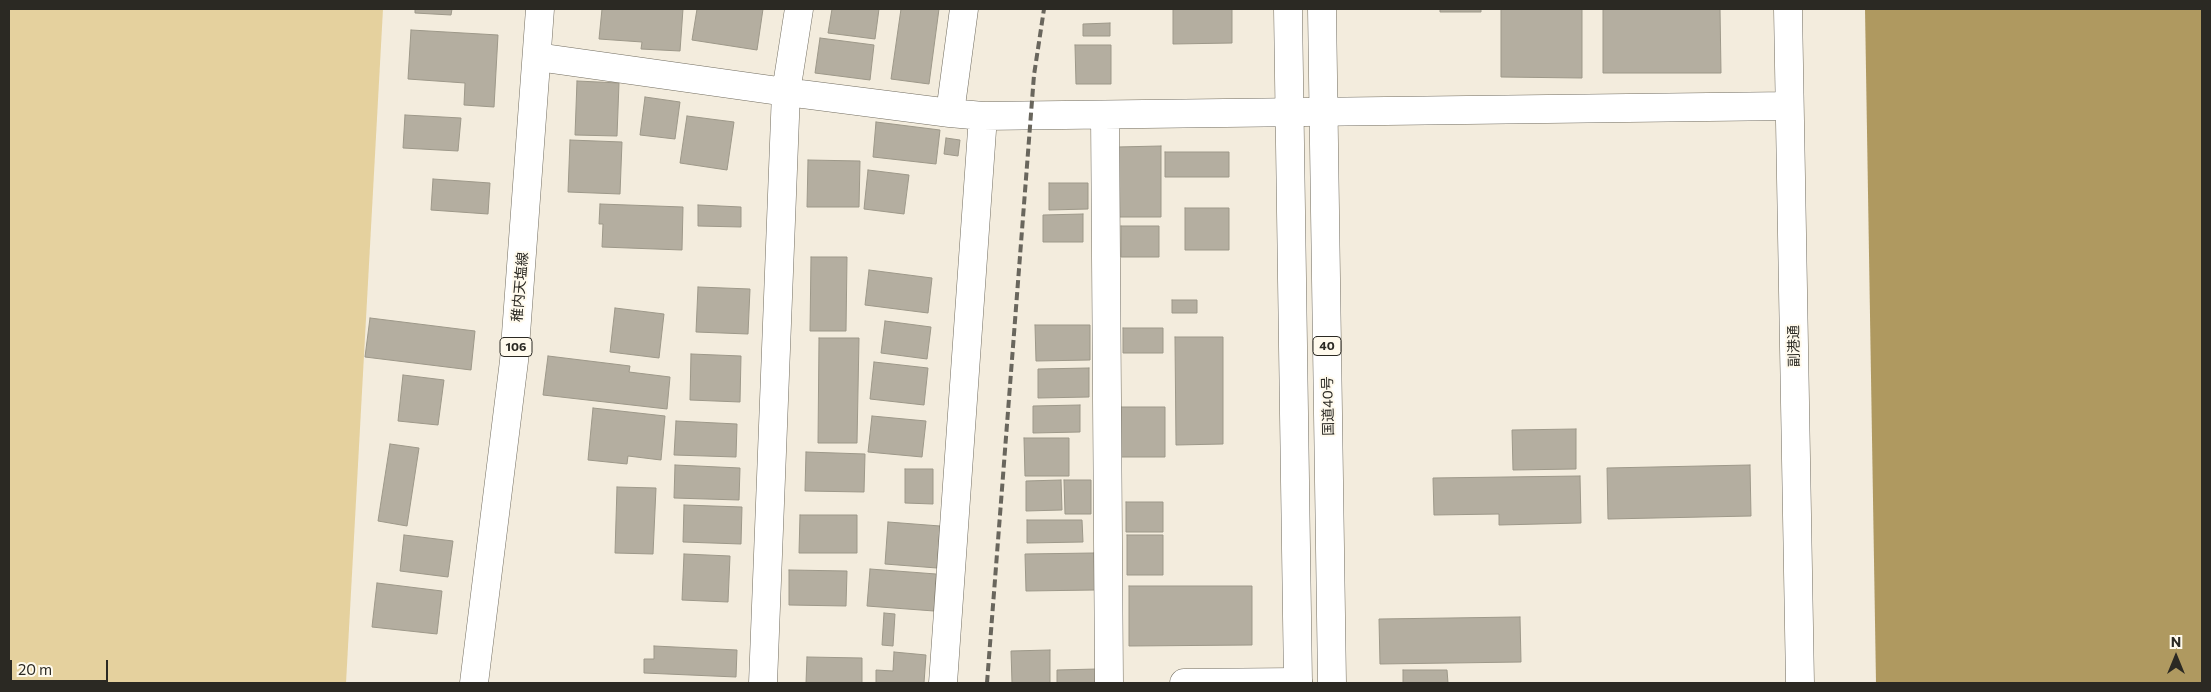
<!DOCTYPE html>
<meta charset="utf-8">
<style>
body{margin:0}
#map{position:relative;width:2211px;height:692px;overflow:hidden;background:#f3ecdd;font-family:Commissioner,sans-serif}
canvas{display:block}
.frame{position:absolute;inset:0;border:10px solid #2b2923;pointer-events:none}
.north{position:absolute;left:2151px;top:632px;width:50px;height:50px;-webkit-text-stroke:4px #fffaed;paint-order:stroke;rotate:0deg;font-size:14px;font-weight:700;line-height:20px;text-align:center;color:#2b2923}
.north::after{content:'';display:block;margin:auto;width:18px;height:22px;background:#2b2923;clip-path:polygon(50% 0,100% 100%,50% 72%,0 100%)}
.scale{position:absolute;left:10px;top:660px;width:98px;height:22px;box-sizing:border-box;border:2px solid #2b2923;border-top:0;padding-left:6px;font-size:15px;line-height:18px;white-space:nowrap;color:#2b2923;-webkit-text-stroke:4px #fffaed;paint-order:stroke}
</style>
<div id="map">
<canvas width="2211" height="692"></canvas>
<div class="frame"></div>
<div class="north">N</div>
<div class="scale">20 m</div>
</div>
<script>
const g = document.querySelector('canvas').getContext('2d');
g.lineJoin = 'round';
function paint(path, color) { g.fillStyle = color; g.fill(path, 'evenodd'); }
const poly = rows => new Path2D(rows.map(r => 'M' + r).join(''));
function strokePath(path, color, width, dash) { g.strokeStyle = color; g.lineWidth = width; g.lineCap = dash ? 'butt' : 'round'; g.setLineDash(dash || []); g.stroke(path); }
function write(font, color, halo, rows, align = 'center') {
  g.font = font + ' Commissioner,"Noto Sans JP",sans-serif'; g.lineWidth = 4; g.setLineDash([]); g.textBaseline = 'middle'; g.strokeStyle = halo; g.fillStyle = color; for (const [text, x, y, turn = 0] of rows) {
    g.save(); g.translate(x, y); g.rotate((+turn || 0) * Math.PI / 180); g.textAlign = isNaN(turn) ? turn : align; if (halo) g.strokeText(text, 0, 0); g.fillText(text, 0, 0); g.restore();
  }
}
paint(poly([
 [9,9,383,9,346,683,9,683]
]), '#e5d19e');
paint(poly([
 [1865,9,2202,9,2202,683,1876,683]
]), '#af9960');
const building = poly([
 [415,9,452,9,451,15,415,13,415,9],
 [602,9,683,9,680,51,641,49,642,42,599,39,602,9],
 [697,9,763,9,757,50,692,40,697,9],
 [832,9,879,9,875,39,828,33,832,9],
 [901,9,939,9,929,84,891,79,901,9],
 [1173,9,1232,9,1232,43,1173,44,1173,9],
 [1440,9,1481,9,1481,12,1440,12,1440,9],
 [1501,9,1582,9,1582,78,1501,77,1501,9],
 [1603,9,1720,9,1721,73,1603,73,1603,9],
 [1110,23,1110,36,1083,36,1083,24,1110,23],
 [411,30,498,35,494,107,464,105,465,83,408,79,411,30],
 [820,38,874,45,870,80,815,73,820,38],
 [1075,45,1111,45,1111,84,1076,84,1075,45],
 [577,81,619,83,617,136,575,135,577,81],
 [645,97,680,102,675,139,640,135,645,97],
 [405,115,461,118,458,151,403,148,405,115],
 [687,116,734,122,727,170,680,163,687,116],
 [876,122,940,130,936,164,873,157,876,122],
 [946,138,960,140,958,156,944,154,946,138],
 [570,140,622,142,620,194,568,192,570,140],
 [1161,146,1161,217,1117,217,1117,147,1161,146],
 [1165,152,1229,152,1229,177,1165,177,1165,152],
 [808,160,860,161,859,207,807,207,808,160],
 [868,170,909,175,904,214,864,209,868,170],
 [433,179,490,183,488,214,431,210,433,179],
 [1049,183,1088,183,1088,209,1049,210,1049,183],
 [600,204,683,207,682,250,602,247,603,224,599,224,600,204],
 [698,205,741,207,741,227,698,226,698,205],
 [1185,208,1229,208,1229,250,1185,250,1185,208],
 [1083,214,1083,242,1043,242,1043,215,1083,214],
 [1121,226,1159,226,1159,257,1121,257,1121,226],
 [811,257,847,257,846,331,810,331,811,257],
 [869,270,932,278,928,313,865,305,869,270],
 [698,287,750,289,748,334,696,332,698,287],
 [1172,300,1197,300,1197,313,1172,313,1172,300],
 [615,308,664,314,659,358,610,352,615,308],
 [370,318,475,331,471,370,365,357,370,318],
 [885,321,931,327,927,359,881,353,885,321],
 [1035,325,1090,325,1090,360,1036,361,1035,325],
 [1123,328,1163,328,1163,353,1123,353,1123,328],
 [1175,337,1223,337,1223,444,1176,445,1175,337],
 [819,338,859,338,857,443,818,443,819,338],
 [691,354,741,356,740,402,690,400,691,354],
 [548,356,630,366,629,372,670,377,667,409,543,395,548,356],
 [874,362,928,368,924,405,870,399,874,362],
 [1089,368,1089,397,1038,398,1038,369,1089,368],
 [403,375,444,380,438,425,398,421,403,375],
 [1080,405,1080,432,1033,433,1033,406,1080,405],
 [1121,407,1165,407,1165,457,1121,457,1121,407],
 [593,408,665,416,661,460,628,456,627,464,588,460,593,408],
 [872,416,926,421,922,457,868,452,872,416],
 [676,421,737,424,736,457,674,455,676,421],
 [1576,429,1576,469,1513,470,1512,430,1576,429],
 [1024,438,1069,438,1069,476,1025,476,1024,438],
 [390,444,419,448,407,526,378,521,390,444],
 [806,452,865,454,864,492,805,491,806,452],
 [675,465,740,468,739,500,674,498,675,465],
 [1750,465,1751,516,1608,519,1607,468,1750,465],
 [905,469,933,469,933,504,905,503,905,469],
 [1580,476,1581,523,1499,525,1499,514,1434,515,1433,478,1580,476],
 [1061,480,1062,510,1026,511,1026,481,1061,480],
 [1064,480,1091,480,1091,514,1065,514,1064,480],
 [617,487,656,488,653,554,615,553,617,487],
 [1126,502,1163,502,1163,532,1126,532,1126,502],
 [684,505,742,507,741,544,683,542,684,505],
 [800,515,857,515,857,553,799,553,800,515],
 [1027,520,1082,520,1083,542,1027,543,1027,520],
 [888,522,940,526,937,568,885,564,888,522],
 [404,535,453,541,448,577,400,571,404,535],
 [1127,535,1163,535,1163,575,1127,575,1127,535],
 [1094,553,1095,590,1026,591,1025,554,1094,553],
 [684,554,730,556,728,602,682,600,684,554],
 [870,569,936,574,934,611,867,606,870,569],
 [789,570,847,571,846,606,789,605,789,570],
 [377,583,442,591,437,634,372,627,377,583],
 [1129,586,1252,586,1252,645,1129,646,1129,586],
 [884,613,895,614,893,646,882,645,884,613],
 [1520,617,1521,662,1380,664,1379,619,1520,617],
 [654,646,737,650,736,677,644,673,644,659,654,659,654,646],
 [1050,650,1050,683,1012,683,1011,651,1050,650],
 [894,652,926,655,924,683,876,683,876,670,893,671,894,652],
 [807,657,862,658,862,683,806,683,807,657],
 [1097,669,1097,683,1057,683,1057,670,1097,669],
 [1403,670,1447,670,1448,683,1403,683,1403,670]
]);
paint(building, '#b4aea0');
strokePath(building, '#9d9889', 1);
const minor = poly([
 [1788,9,1800,683],
 [537,57,786,92,950,113,983,116,1789,106],
 [950,113,964,9],
 [1105,115,1109,683],
 [763,683,786,92,799,9],
 [943,683,983,116],
 [1184,683,1298,682]
]);
const major = poly([
 [474,683,514,361,540,9]
]);
const highway = poly([
 [1288,9,1298,683],
 [1322,9,1332,683]
]);
strokePath(minor, '#726d60', 29);
strokePath(major, '#726d60', 29);
strokePath(highway, '#726d60', 29);
strokePath(minor, '#fff', 28);
strokePath(major, '#fff', 28);
strokePath(highway, '#fff', 28);
strokePath(poly([
 [987,683,1034,75,1044,9]
]), '#69665d', 4, [8, 4]);
for (const [x, y, w] of [
 [1327,346,28],
 [516,347,32]
]) { const box = new Path2D(); box.roundRect(x - w / 2, y - 9.5, w, 19, 4); g.fillStyle = '#fffaed'; g.fill(box); strokePath(box, '#2b2923', 1); }
write('bold 12px', '#2b2923', null, [
 ["40",1327,346],
 ["106",516,347]
]);
write('14px', '#2b2923', '#fffaed', [
 ["稚内天塩線",520,287,-85],
 ["副港通",1794,346,-91],
 ["国道40号",1328,406,-91]
]);
</script>
